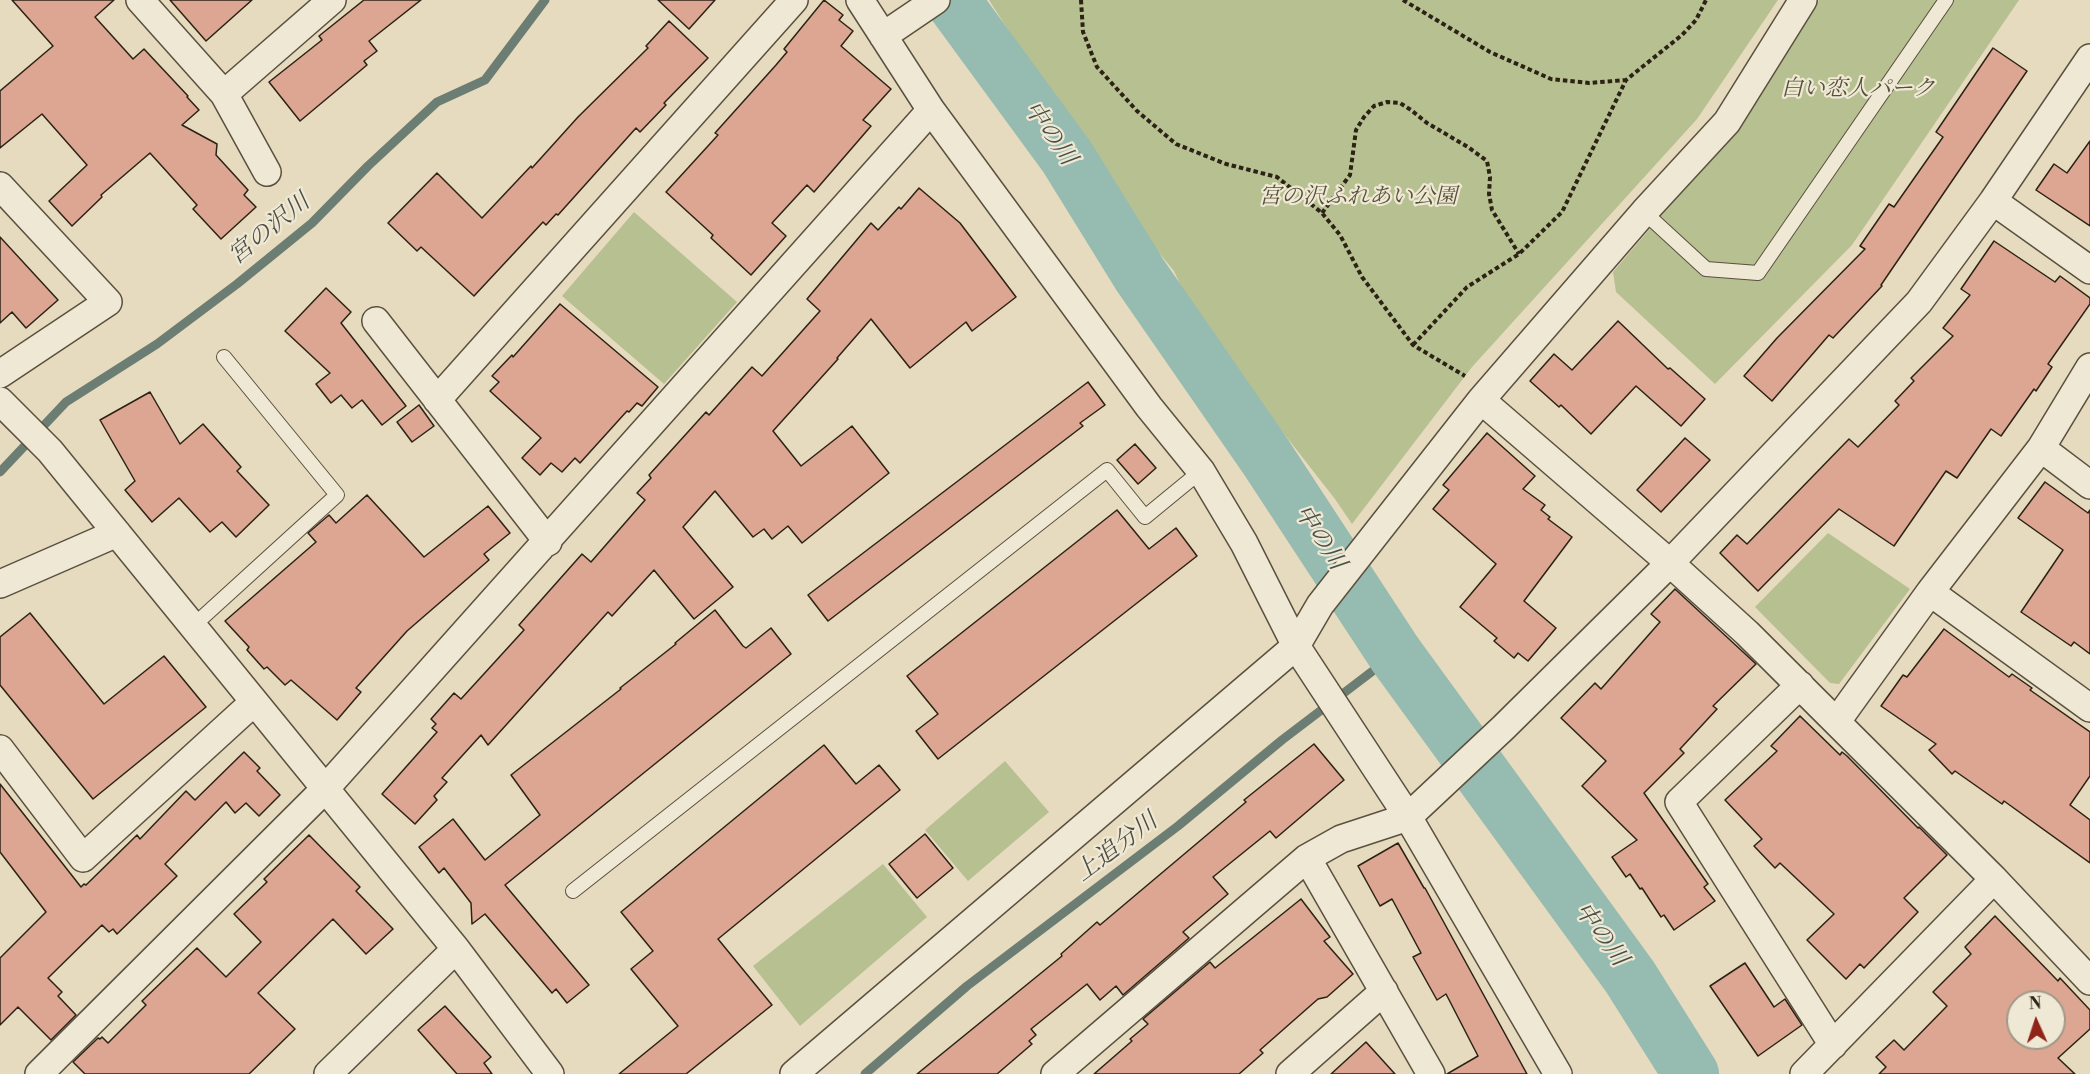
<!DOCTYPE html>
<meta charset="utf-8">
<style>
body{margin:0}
#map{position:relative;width:2090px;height:1074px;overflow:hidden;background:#e6dbbe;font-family:"Libre Bodoni",serif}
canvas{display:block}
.north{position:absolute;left:2006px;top:990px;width:60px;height:60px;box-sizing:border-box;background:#efe8d5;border:2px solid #a19988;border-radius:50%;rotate:357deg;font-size:16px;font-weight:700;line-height:24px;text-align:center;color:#2c2215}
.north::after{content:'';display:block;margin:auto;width:21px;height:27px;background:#8f2418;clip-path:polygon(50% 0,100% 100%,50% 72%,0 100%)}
</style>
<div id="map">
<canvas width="2090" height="1074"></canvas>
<div class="north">N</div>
</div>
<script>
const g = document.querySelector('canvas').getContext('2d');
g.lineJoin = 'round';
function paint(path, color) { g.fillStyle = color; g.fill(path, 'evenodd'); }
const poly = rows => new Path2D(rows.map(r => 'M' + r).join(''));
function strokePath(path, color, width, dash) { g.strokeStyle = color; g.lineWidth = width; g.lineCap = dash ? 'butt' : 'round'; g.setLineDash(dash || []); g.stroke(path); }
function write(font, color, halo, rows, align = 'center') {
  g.font = font + ' "Libre Bodoni","Noto Serif JP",serif'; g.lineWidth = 4.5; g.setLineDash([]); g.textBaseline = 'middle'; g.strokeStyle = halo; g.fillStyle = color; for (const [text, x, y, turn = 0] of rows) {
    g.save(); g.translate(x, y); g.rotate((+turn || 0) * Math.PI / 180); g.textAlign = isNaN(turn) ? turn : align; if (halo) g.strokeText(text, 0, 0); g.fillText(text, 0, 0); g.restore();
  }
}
paint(poly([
 [989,0,1778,0,1697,119,1472,367,1352,524,1335,499,1256,398,1190,306,1174,271,1136,225,1057,110,1039,78],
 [1819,0,2019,0,1852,245,1715,384,1616,292,1613,272,1724,142],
 [634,212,737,302,664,384,562,296],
 [1828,533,1910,589,1839,684,1830,683,1755,607],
 [1005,761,1049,812,968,881,925,830],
 [883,864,927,917,800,1026,753,966]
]), '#b7c090');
strokePath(poly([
 [0,472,66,402,157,344,237,284,312,223,368,166,437,102,485,80,545,0],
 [865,1074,967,986,1178,826,1282,740,1395,654]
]), '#6c7e73', 9);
strokePath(poly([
 [952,0,1067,157,1140,275,1266,457,1395,654,1630,977,1691,1074]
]), '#96bbb1', 56);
const building = poly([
 [12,0,114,0,95,17,133,59,144,49,188,96,187,97,199,110,182,125,217,144,216,155,248,190,244,195,256,207,221,239,193,209,197,205,150,153,101,195,102,197,72,226,49,201,87,165,42,114,0,148,0,91,53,46,12,0],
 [170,0,252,0,206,41,170,0],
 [364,0,421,0,369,41,377,51,364,61,367,65,300,121,269,82,322,40,319,36,364,0],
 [658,0,715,0,689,29,658,0],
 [824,0,843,15,839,20,853,31,841,46,891,89,863,120,871,126,814,192,807,185,772,223,786,236,751,275,711,238,713,235,666,192,718,135,715,133,776,65,787,52,784,49,824,0],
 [669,21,708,58,664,103,666,105,640,132,636,128,558,215,556,214,546,225,543,222,474,296,421,247,417,251,388,223,437,173,482,218,531,166,532,168,578,117,648,48,646,46,669,21],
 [1993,48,2027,71,1881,285,1882,286,1833,338,1829,335,1772,401,1744,376,1777,338,1865,249,1860,246,1889,204,1894,207,1943,137,1936,132,1993,48],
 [2090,141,2090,226,2036,190,2054,164,2067,173,2090,141],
 [919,188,960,223,1016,297,972,331,966,322,910,368,871,319,837,358,838,359,773,431,801,466,852,426,889,473,802,543,788,526,772,539,764,529,753,537,715,491,683,527,733,587,694,619,654,570,612,616,608,612,488,745,481,735,442,778,447,782,434,796,437,800,415,824,382,794,437,732,432,728,436,724,431,719,454,693,461,699,524,630,519,625,582,554,591,562,645,500,637,493,651,478,649,475,706,412,709,415,752,367,762,376,820,311,807,299,871,223,878,230,899,207,901,209,919,188],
 [0,237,58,300,26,328,12,312,0,323,0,237],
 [1994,241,2055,282,2060,276,2090,298,2090,304,2048,364,2052,367,2036,391,2034,389,2001,436,1991,429,1957,478,1946,471,1894,546,1839,509,1758,591,1720,553,1737,535,1747,544,1849,439,1858,447,1899,405,1895,401,1914,381,1911,378,1953,336,1943,328,1970,295,1961,289,1994,241],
 [326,288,351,312,341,323,406,406,382,425,362,400,352,408,341,395,331,403,316,384,330,373,285,331,326,288],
 [560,304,658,387,642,406,637,403,629,412,627,411,580,463,575,458,562,472,551,463,540,475,522,458,541,438,490,391,499,382,492,376,512,355,513,357,560,304],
 [1618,321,1668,369,1670,368,1705,399,1681,426,1636,386,1591,434,1561,405,1559,407,1530,381,1554,354,1572,370,1618,321],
 [1088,382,1105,405,1080,423,1083,426,828,621,808,595,1088,382],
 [150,392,180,444,203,424,241,467,237,471,269,505,236,537,222,522,210,532,179,498,152,522,125,490,135,481,100,420,150,392],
 [419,405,434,426,412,442,397,422,419,405],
 [1487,433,1535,476,1523,489,1545,505,1541,510,1550,517,1548,519,1572,537,1524,601,1556,628,1528,661,1518,653,1514,658,1494,641,1497,638,1460,607,1496,564,1433,509,1449,490,1443,485,1487,433],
 [1685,438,1710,460,1661,512,1637,490,1685,438],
 [1135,444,1156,468,1138,484,1117,460,1135,444],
 [2045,482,2088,513,2090,510,2090,654,2074,642,2071,646,2021,612,2063,550,2018,518,2045,482],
 [367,495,424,557,488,506,510,533,484,554,489,560,407,631,356,688,361,692,337,720,291,680,285,685,267,667,264,669,247,650,249,647,225,621,316,542,308,533,329,515,336,523,367,495],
 [1117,510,1149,549,1176,528,1197,556,938,759,916,731,938,714,907,676,1117,510],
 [1675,589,1756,664,1713,706,1717,709,1680,749,1684,753,1644,793,1708,884,1704,887,1715,901,1674,930,1664,915,1661,917,1642,888,1640,889,1630,874,1626,877,1612,857,1637,840,1582,786,1606,761,1561,718,1595,683,1601,689,1660,622,1651,614,1675,589],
 [715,610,743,646,746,648,771,628,791,654,505,885,589,985,567,1003,556,989,552,993,485,914,472,924,471,903,444,868,439,873,419,847,453,819,485,860,540,815,511,775,621,689,620,688,676,644,675,643,715,610],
 [30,613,104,704,164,656,206,707,93,799,0,685,0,637,30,613],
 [1944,629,2009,677,2012,674,2032,688,2030,690,2090,732,2090,776,2070,805,2090,820,2090,863,2004,801,2002,804,1955,771,1952,774,1929,750,1936,744,1881,706,1903,675,1907,677,1944,629],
 [1800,716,1840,755,1842,752,1847,756,1918,828,1919,827,1947,855,1904,898,1918,912,1864,968,1860,964,1846,979,1807,940,1834,914,1780,863,1775,868,1754,846,1762,839,1725,800,1777,751,1771,746,1800,716],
 [1314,744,1344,780,1276,838,1270,831,1213,877,1228,894,1183,932,1189,938,1123,995,1116,986,1100,1000,1087,984,1031,1029,1036,1035,1029,1041,1032,1044,997,1074,917,1074,1062,956,1061,954,1097,922,1100,925,1246,802,1244,800,1314,744],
 [824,745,856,784,879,765,900,790,718,939,772,1005,686,1074,619,1074,678,1026,631,969,653,951,621,912,824,745],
 [244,752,260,768,257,771,280,795,259,816,246,803,235,813,226,802,165,864,177,876,117,934,113,929,109,932,102,925,48,978,62,992,58,996,76,1015,51,1040,18,1007,0,1025,0,958,46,912,0,852,0,784,81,887,84,884,86,885,137,835,140,839,186,791,195,800,244,752],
 [925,834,953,868,917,898,889,864,925,834],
 [309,835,360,887,356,891,393,929,366,954,333,919,258,993,295,1029,249,1074,85,1074,73,1062,98,1038,100,1039,102,1037,108,1043,146,1005,142,1001,197,948,226,977,261,942,234,914,267,882,264,879,309,835],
 [1398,843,1424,888,1425,888,1527,1074,1447,1074,1478,1056,1446,994,1437,1000,1413,957,1421,953,1392,899,1380,906,1358,866,1398,843],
 [1301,899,1330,937,1324,941,1353,974,1327,997,1318,999,1260,1050,1263,1053,1239,1074,1094,1074,1132,1041,1130,1039,1148,1024,1143,1019,1210,962,1215,968,1301,899],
 [1995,916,2058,981,2060,978,2090,1010,2090,1029,2058,1058,2075,1074,1879,1074,1886,1067,1876,1057,1894,1040,1904,1050,1947,1006,1933,992,1971,954,1965,947,1995,916],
 [2018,1002,2054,1002,2054,1038,2018,1038,2018,1002],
 [1745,963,1774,1007,1785,999,1802,1025,1758,1056,1710,986,1745,963],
 [445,1006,491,1057,484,1063,492,1074,457,1074,418,1030,445,1006],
 [1366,1042,1395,1074,1331,1074,1366,1042]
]);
paint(building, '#dca692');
strokePath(building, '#2c2215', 1.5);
const lane = poly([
 [1644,212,1706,269,1758,273,1946,0],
 [193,626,337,495,224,357],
 [573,891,1107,470,1145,517,1201,471]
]);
const street = poly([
 [140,0,224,94,267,172],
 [860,0,931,110,1149,407,1201,471,1244,543,1296,646,1408,817,1558,1074],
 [883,36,936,0],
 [224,94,332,0],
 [0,186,108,302,0,374],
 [1993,201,2090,270],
 [376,321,548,542],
 [437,400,794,0],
 [1481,400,1670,563,1747,633,1994,879,2090,981],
 [0,401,50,451,456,949,550,1074],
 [2041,448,2090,485],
 [0,584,117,533],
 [1930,592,2090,708],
 [1800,685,1679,802,1833,1045],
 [1837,721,1930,592,2041,448,2090,367],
 [0,749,83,858,254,702],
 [1307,858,1431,1074],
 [39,1074,325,789,931,110],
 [328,1074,456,949],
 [794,1074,1296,646,1320,605,1481,400,1644,212,1727,122,1803,0],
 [1055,1074,1307,858,1341,839,1408,817,1503,728,1670,563,1919,302,1993,201,2090,58],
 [1290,1074,1384,991],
 [1804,1074,1994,879]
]);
strokePath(lane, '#5a503f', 16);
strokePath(street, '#5a503f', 30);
strokePath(poly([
 [1081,0,1083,32,1097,67,1137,111,1176,144,1226,164,1277,177,1322,213,1340,235,1362,277,1413,345,1465,376],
 [1403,0,1490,52,1551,79,1589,83,1626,80],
 [1322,213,1350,175,1356,130,1364,117,1374,106,1387,102,1400,103,1411,110,1427,123,1468,147,1487,161,1490,177,1489,194,1492,210,1519,254],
 [1413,345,1467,287,1519,254,1562,212,1626,80,1682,35,1696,20,1706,0]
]), '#2c2215', 4, [4.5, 3]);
strokePath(lane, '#efe8d5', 14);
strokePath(street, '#efe8d5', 27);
write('italic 22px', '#56513a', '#efe8d5', [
 ["白い恋人パーク",1858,90],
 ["宮の沢ふれあい公園",1358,198]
]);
write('italic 24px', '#4c5044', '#efe8d5', [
 ["中の川",1049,134,55],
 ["宮の沢川",270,230,-39],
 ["中の川",1319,538,57],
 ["上追分川",1117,848,-37],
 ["中の川",1600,935,54]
]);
</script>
